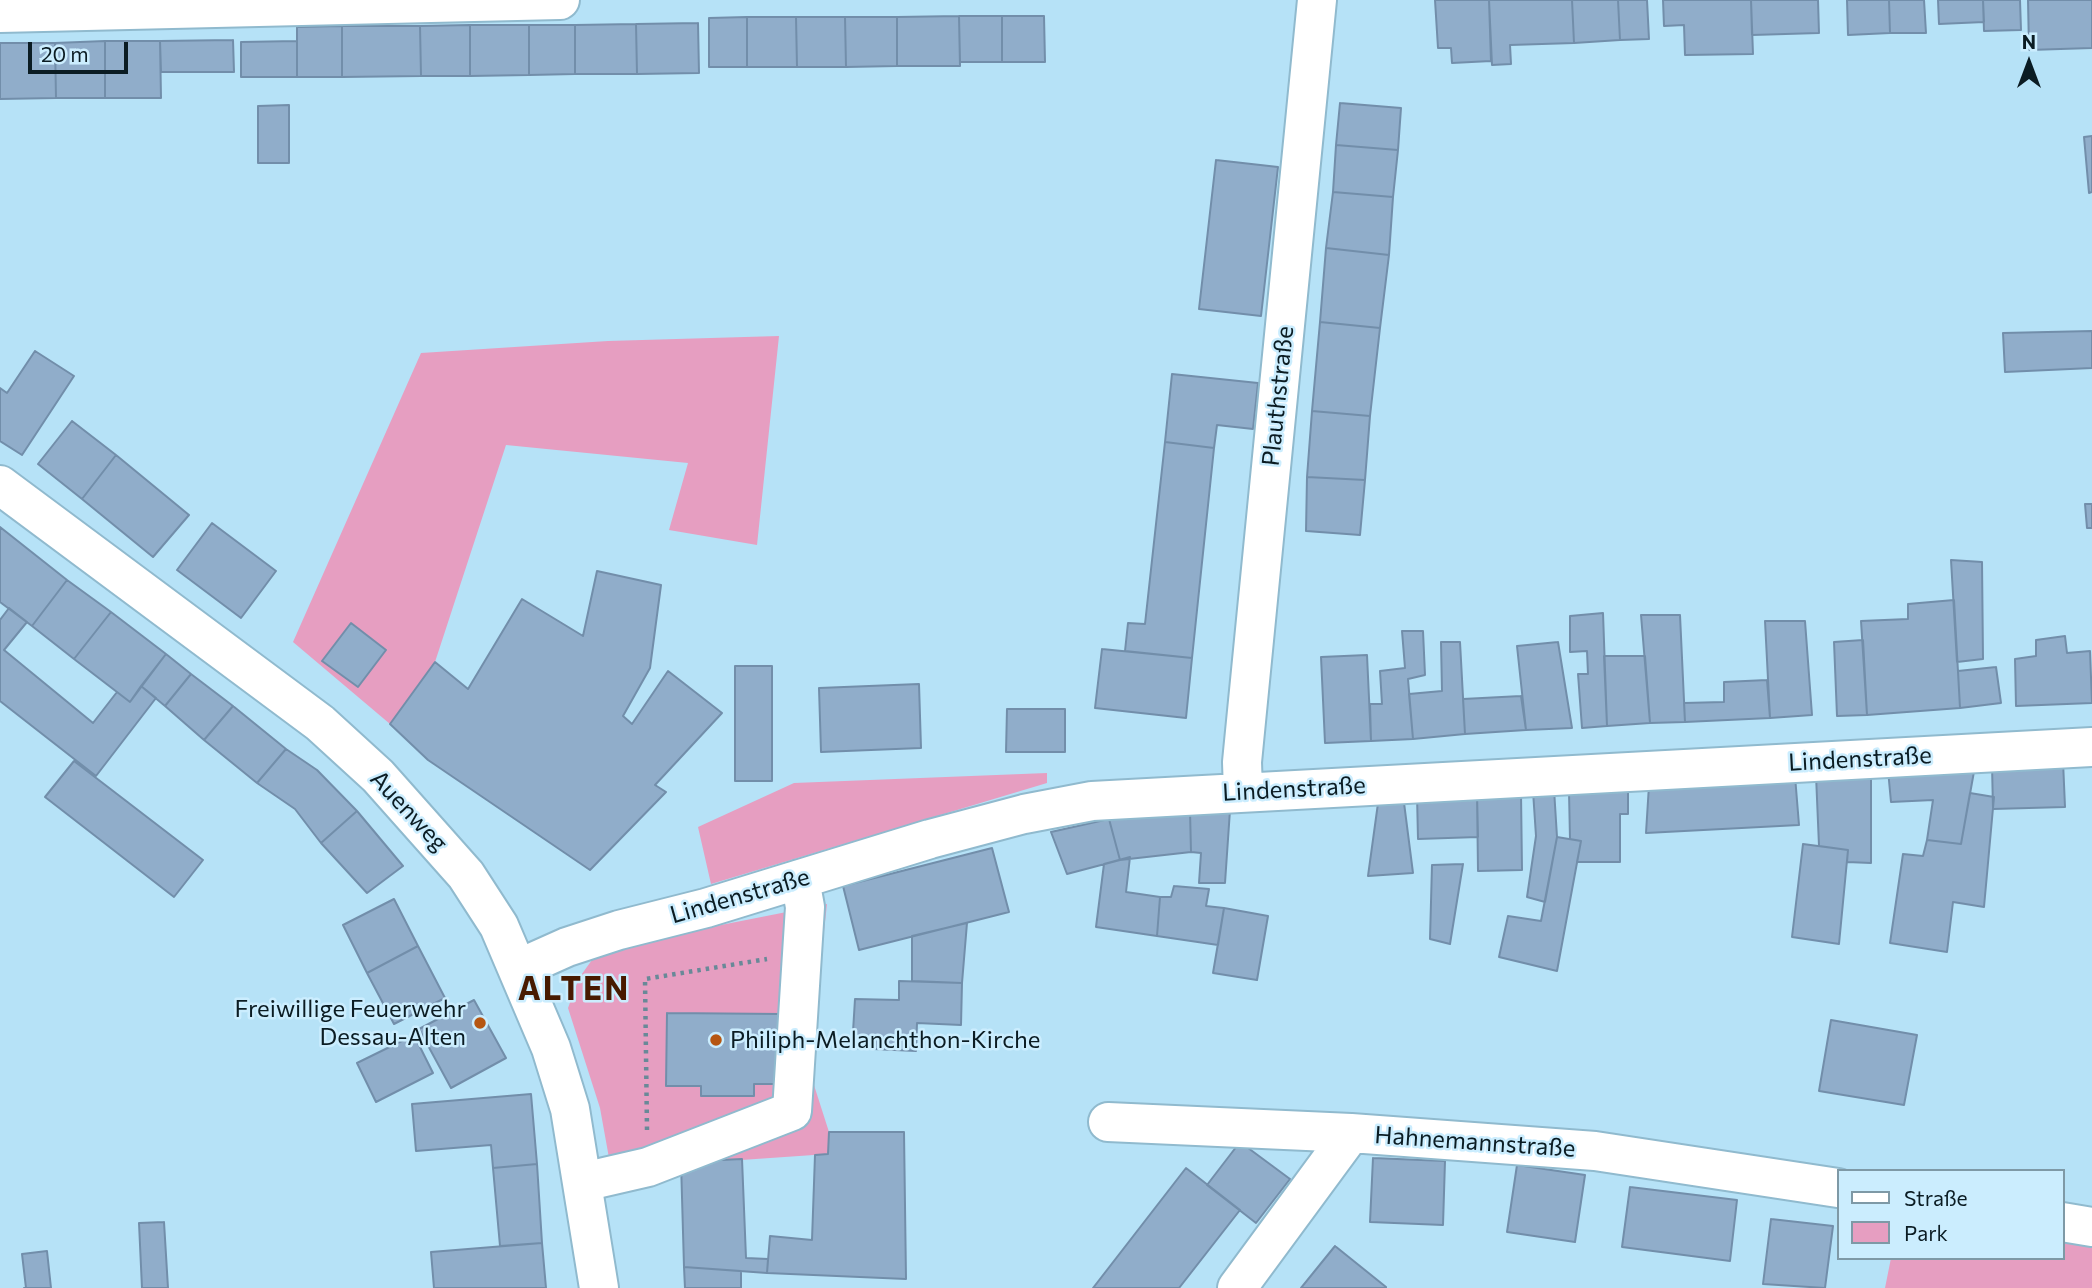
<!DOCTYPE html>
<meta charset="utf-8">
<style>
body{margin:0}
#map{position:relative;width:2092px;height:1288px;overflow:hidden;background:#b6e2f7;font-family:Commissioner,sans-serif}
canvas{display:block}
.legend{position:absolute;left:1837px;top:1169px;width:228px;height:91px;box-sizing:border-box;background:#cbedfe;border:2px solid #7e99a6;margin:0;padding:9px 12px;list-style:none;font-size:21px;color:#0b1c23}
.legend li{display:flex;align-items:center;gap:14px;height:35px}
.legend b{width:35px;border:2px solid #7e99a6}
.north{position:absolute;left:1994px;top:28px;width:70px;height:70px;-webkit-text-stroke:5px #cbedfe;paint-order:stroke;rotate:0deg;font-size:19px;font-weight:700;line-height:28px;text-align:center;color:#0b1c23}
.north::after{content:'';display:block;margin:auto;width:24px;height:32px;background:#0b1c23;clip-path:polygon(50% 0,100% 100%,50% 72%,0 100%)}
.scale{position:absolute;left:28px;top:42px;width:100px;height:32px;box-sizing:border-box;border:4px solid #0b1c23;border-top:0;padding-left:9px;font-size:21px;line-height:24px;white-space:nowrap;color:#0b1c23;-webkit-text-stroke:5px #cbedfe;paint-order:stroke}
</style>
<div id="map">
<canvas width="2092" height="1288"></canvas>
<ul class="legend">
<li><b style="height:9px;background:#fff"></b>Straße</li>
<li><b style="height:19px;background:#e69ec1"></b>Park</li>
</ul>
<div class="north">N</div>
<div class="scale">20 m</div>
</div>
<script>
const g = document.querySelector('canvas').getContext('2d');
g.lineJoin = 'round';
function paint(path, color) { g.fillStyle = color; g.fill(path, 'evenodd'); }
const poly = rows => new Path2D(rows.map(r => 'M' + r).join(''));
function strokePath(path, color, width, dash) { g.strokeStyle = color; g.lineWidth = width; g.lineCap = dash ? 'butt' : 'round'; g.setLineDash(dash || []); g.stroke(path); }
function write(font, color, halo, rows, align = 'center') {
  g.font = font + ' Commissioner,sans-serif'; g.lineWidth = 5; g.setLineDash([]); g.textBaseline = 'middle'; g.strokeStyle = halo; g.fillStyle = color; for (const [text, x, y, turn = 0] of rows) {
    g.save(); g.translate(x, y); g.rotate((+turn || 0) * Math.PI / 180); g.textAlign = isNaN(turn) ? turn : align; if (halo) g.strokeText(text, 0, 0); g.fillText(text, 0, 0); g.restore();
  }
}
paint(poly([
 [779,336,757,545,669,530,688,463,506,445,435,662,390,724,293,642,421,353,608,341],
 [1047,773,1047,783,711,884,698,827,794,783],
 [827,904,815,1012,813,1082,829,1132,828,1154,611,1169,600,1108,568,1008,579,978,597,953,630,943],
 [2062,1236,2092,1241,2092,1288,1885,1288,1891,1258,2062,1258]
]), '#e69ec1');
const building = poly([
 [1435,0,1489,0,1491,61,1452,63,1451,48,1438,48,1435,0],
 [1489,0,1572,0,1574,43,1510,45,1511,64,1492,65,1489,0],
 [1572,0,1618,0,1620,40,1574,43,1572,0],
 [1618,0,1647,0,1649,39,1620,40,1618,0],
 [1663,0,1751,0,1753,54,1685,55,1684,25,1664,26,1663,0],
 [1751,0,1818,0,1819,33,1752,35,1751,0],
 [1847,0,1889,0,1890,33,1848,35,1847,0],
 [1889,0,1924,0,1926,33,1890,33,1889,0],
 [1938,0,1983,0,1984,22,1939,24,1938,0],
 [1983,0,2020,0,2021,30,1984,31,1983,0],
 [2028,0,2092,0,2092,48,2029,50,2028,0],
 [959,16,960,66,897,66,897,17,959,16],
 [959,16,1002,16,1002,62,960,62,959,16],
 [1002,16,1044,16,1045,62,1002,62,1002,16],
 [747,17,747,67,709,67,709,18,747,17],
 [747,17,796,17,797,67,747,67,747,17],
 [796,17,845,17,846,67,797,67,796,17],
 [845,17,897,17,897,66,846,67,845,17],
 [698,23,699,73,637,74,636,24,698,23],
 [636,24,637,74,575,74,575,25,636,24],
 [470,25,470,76,421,76,420,26,470,25],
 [470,25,529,25,529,75,470,76,470,25],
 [529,25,575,25,575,74,529,75,529,25],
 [342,26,342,77,297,77,297,27,342,26],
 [342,26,420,26,421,76,342,77,342,26],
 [233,40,234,72,161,72,160,41,233,40],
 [105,41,105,98,56,98,55,43,105,41],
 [105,41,160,41,161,98,105,98,105,41],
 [297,41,297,77,241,77,241,42,297,41],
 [0,43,55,43,56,98,0,99,0,43],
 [1340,103,1401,108,1398,150,1336,145,1340,103],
 [289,105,289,163,258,163,258,106,289,105],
 [2092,136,2092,192,2089,193,2084,137,2092,136],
 [1336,145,1398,150,1393,197,1333,192,1336,145],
 [1216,160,1278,167,1261,316,1199,309,1216,160],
 [1333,192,1393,197,1389,255,1326,248,1333,192],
 [1326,248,1389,255,1380,328,1320,322,1326,248],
 [1320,322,1380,328,1370,416,1312,411,1320,322],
 [2092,331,2092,368,2005,372,2003,333,2092,331],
 [35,351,74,376,22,455,0,441,0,388,7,393,35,351],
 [1172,374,1258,383,1253,429,1217,425,1214,448,1165,442,1172,374],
 [1312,411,1370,416,1365,480,1307,477,1312,411],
 [72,421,116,455,82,499,38,464,72,421],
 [1165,442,1214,448,1192,658,1125,651,1128,623,1145,624,1165,442],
 [116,455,189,515,153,557,82,499,116,455],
 [1307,477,1365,480,1360,535,1306,531,1307,477],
 [2085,504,2092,504,2092,528,2087,528,2085,504],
 [212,523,276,571,241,618,177,570,212,523],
 [0,527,67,580,32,626,0,602,0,527],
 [1951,560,1982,562,1983,659,1957,662,1951,560],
 [597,571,661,585,650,668,623,716,632,724,668,671,722,713,655,785,666,792,590,870,428,760,390,724,435,662,468,689,522,599,583,636,597,571],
 [67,580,111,612,74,659,32,626,67,580],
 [1954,600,1960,708,1867,715,1861,621,1908,619,1908,604,1954,600],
 [9,608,27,622,4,650,93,723,117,692,130,702,141,686,156,698,96,776,0,701,0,620,9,608],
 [111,612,166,654,130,702,74,659,111,612],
 [1603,613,1607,726,1582,728,1578,674,1588,674,1587,651,1570,652,1570,616,1603,613],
 [1641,615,1680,615,1685,722,1650,723,1641,615],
 [1765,621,1805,621,1812,715,1770,718,1765,621],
 [351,623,386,650,358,687,322,661,351,623],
 [1402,631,1423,631,1425,675,1408,679,1413,739,1371,741,1370,704,1382,704,1380,671,1405,668,1402,631],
 [2065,636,2067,653,2090,651,2092,703,2016,706,2015,659,2036,656,2036,640,2065,636],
 [1863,640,1867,715,1837,716,1834,642,1863,640],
 [1441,642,1460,642,1465,734,1413,739,1409,694,1442,691,1441,642],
 [1558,642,1572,728,1526,730,1517,646,1558,642],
 [1102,649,1192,658,1186,718,1095,708,1102,649],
 [166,654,191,674,165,706,141,686,166,654],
 [1367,655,1371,741,1325,743,1321,657,1367,655],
 [1604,656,1645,656,1650,723,1607,726,1604,656],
 [735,666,772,666,772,781,735,781,735,666],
 [1996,667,2001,703,1960,708,1958,671,1996,667],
 [191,674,233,706,204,740,165,706,191,674],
 [1767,680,1770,718,1685,722,1684,703,1724,702,1724,682,1767,680],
 [919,684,921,748,821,752,819,688,919,684],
 [1521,696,1526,730,1465,734,1463,699,1521,696],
 [233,706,286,749,257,783,204,740,233,706],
 [1007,709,1065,709,1065,752,1006,752,1007,709],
 [286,749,317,770,357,811,321,843,295,809,257,783,286,749],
 [74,761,203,860,174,897,45,797,74,761],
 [2063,761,2065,807,1993,809,1992,765,2063,761],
 [1975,766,1961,844,1927,840,1933,800,1891,802,1888,770,1975,766],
 [1871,772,1871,863,1847,862,1848,850,1819,846,1816,775,1871,772],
 [1795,776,1799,825,1646,833,1649,785,1795,776],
 [1628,786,1628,814,1620,814,1620,862,1577,862,1581,841,1570,839,1569,792,1628,786],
 [1554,789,1557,837,1545,902,1527,897,1536,836,1533,791,1554,789],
 [1477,793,1478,837,1418,839,1417,795,1477,793],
 [1477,793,1521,793,1522,870,1478,871,1477,793],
 [1970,793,1994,797,1984,907,1953,902,1947,952,1890,943,1903,854,1923,856,1927,840,1961,844,1970,793],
 [1403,795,1413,873,1368,876,1379,796,1403,795],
 [1230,810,1225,883,1199,883,1201,853,1191,852,1190,811,1230,810],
 [357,811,403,866,367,893,321,843,357,811],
 [1190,811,1191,852,1120,860,1109,819,1190,811],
 [1109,819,1120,860,1067,874,1051,832,1109,819],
 [1557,837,1581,841,1557,971,1499,957,1508,916,1541,921,1557,837],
 [1803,844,1848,850,1839,944,1792,937,1803,844],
 [992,848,1009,912,859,950,843,886,992,848],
 [1130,857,1126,892,1160,897,1157,936,1096,927,1104,864,1130,857],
 [1463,864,1450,944,1430,939,1432,865,1463,864],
 [1174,886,1209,889,1206,906,1224,908,1218,945,1157,936,1160,897,1171,897,1174,886],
 [394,899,418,946,367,973,343,925,394,899],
 [1224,908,1268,916,1257,980,1213,973,1224,908],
 [967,923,962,983,912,981,912,936,967,923],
 [418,946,445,998,394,1024,367,973,418,946],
 [899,981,962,983,961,1025,917,1023,916,1051,852,1048,855,999,899,1000,899,981],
 [474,1000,506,1058,451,1088,419,1029,474,1000],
 [667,1013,781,1014,780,1084,754,1084,754,1096,701,1096,701,1086,666,1086,667,1013],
 [1831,1020,1917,1035,1904,1105,1819,1091,1831,1020],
 [414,1035,433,1073,376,1102,357,1063,414,1035],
 [531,1094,537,1164,493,1168,491,1145,416,1151,412,1104,531,1094],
 [829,1132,904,1132,906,1279,767,1273,770,1236,812,1240,815,1155,828,1154,829,1132],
 [1240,1142,1290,1179,1256,1223,1207,1185,1240,1142],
 [1373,1158,1445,1161,1443,1225,1370,1222,1373,1158],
 [742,1159,746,1258,768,1259,767,1273,684,1267,681,1162,742,1159],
 [537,1164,542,1243,500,1246,493,1168,537,1164],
 [1517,1165,1585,1175,1575,1242,1507,1232,1517,1165],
 [1186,1168,1240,1210,1179,1288,1093,1288,1186,1168],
 [1630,1187,1737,1200,1730,1261,1622,1247,1630,1187],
 [1771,1219,1833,1226,1825,1288,1763,1284,1771,1219],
 [164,1222,168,1288,142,1288,139,1223,164,1222],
 [542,1243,546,1288,434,1288,431,1252,542,1243],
 [1335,1246,1386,1287,1386,1288,1301,1288,1335,1246],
 [47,1251,51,1288,24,1288,26,1288,22,1254,47,1251],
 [684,1267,741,1271,741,1288,685,1288,684,1267]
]);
paint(building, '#90adca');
strokePath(building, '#728eaa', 2);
const minor = poly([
 [0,13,560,0],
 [1243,792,1242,762,1317,0],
 [520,968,567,947,619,930,706,908,930,839,1024,814,1092,801,2092,747],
 [1108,1122,1351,1133,1595,1151,1838,1188],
 [583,1182,648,1167,792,1111,805,907,800,879],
 [2062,1222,2092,1227],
 [1237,1288,1351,1133]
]);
const major = poly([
 [0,485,320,723,378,776,466,875,499,926,551,1048,570,1109,599,1288]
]);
strokePath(minor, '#90bace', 42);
strokePath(major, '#90bace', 42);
strokePath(poly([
 [647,1130,645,979,767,959]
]), '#698998', 4.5, [3.5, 5]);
strokePath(minor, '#fff', 38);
strokePath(major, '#fff', 38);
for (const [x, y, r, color] of [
 [480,1023,7,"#b65612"],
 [716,1040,7,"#b65612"]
]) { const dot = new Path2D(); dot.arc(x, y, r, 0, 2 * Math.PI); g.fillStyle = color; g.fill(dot); strokePath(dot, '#cbedfe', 2.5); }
write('24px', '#0b1c23', '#cbedfe', [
 ["Plauthstraße",1278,396,-84],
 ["Lindenstraße",1860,759,-3],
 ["Lindenstraße",1294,789,-3],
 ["Auenweg",409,811,47],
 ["Lindenstraße",740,896,-16],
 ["Hahnemannstraße",1475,1142,4]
]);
write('24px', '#0b1c23', '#cbedfe', [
 ["Freiwillige Feuerwehr",466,1009],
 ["Dessau-Alten",466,1037],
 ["Philiph-Melanchthon-Kirche",730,1040,"left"]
], 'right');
g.letterSpacing = '2px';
write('bold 32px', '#471a00', '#cbedfe', [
 ["ALTEN",574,989]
]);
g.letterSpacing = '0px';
</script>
